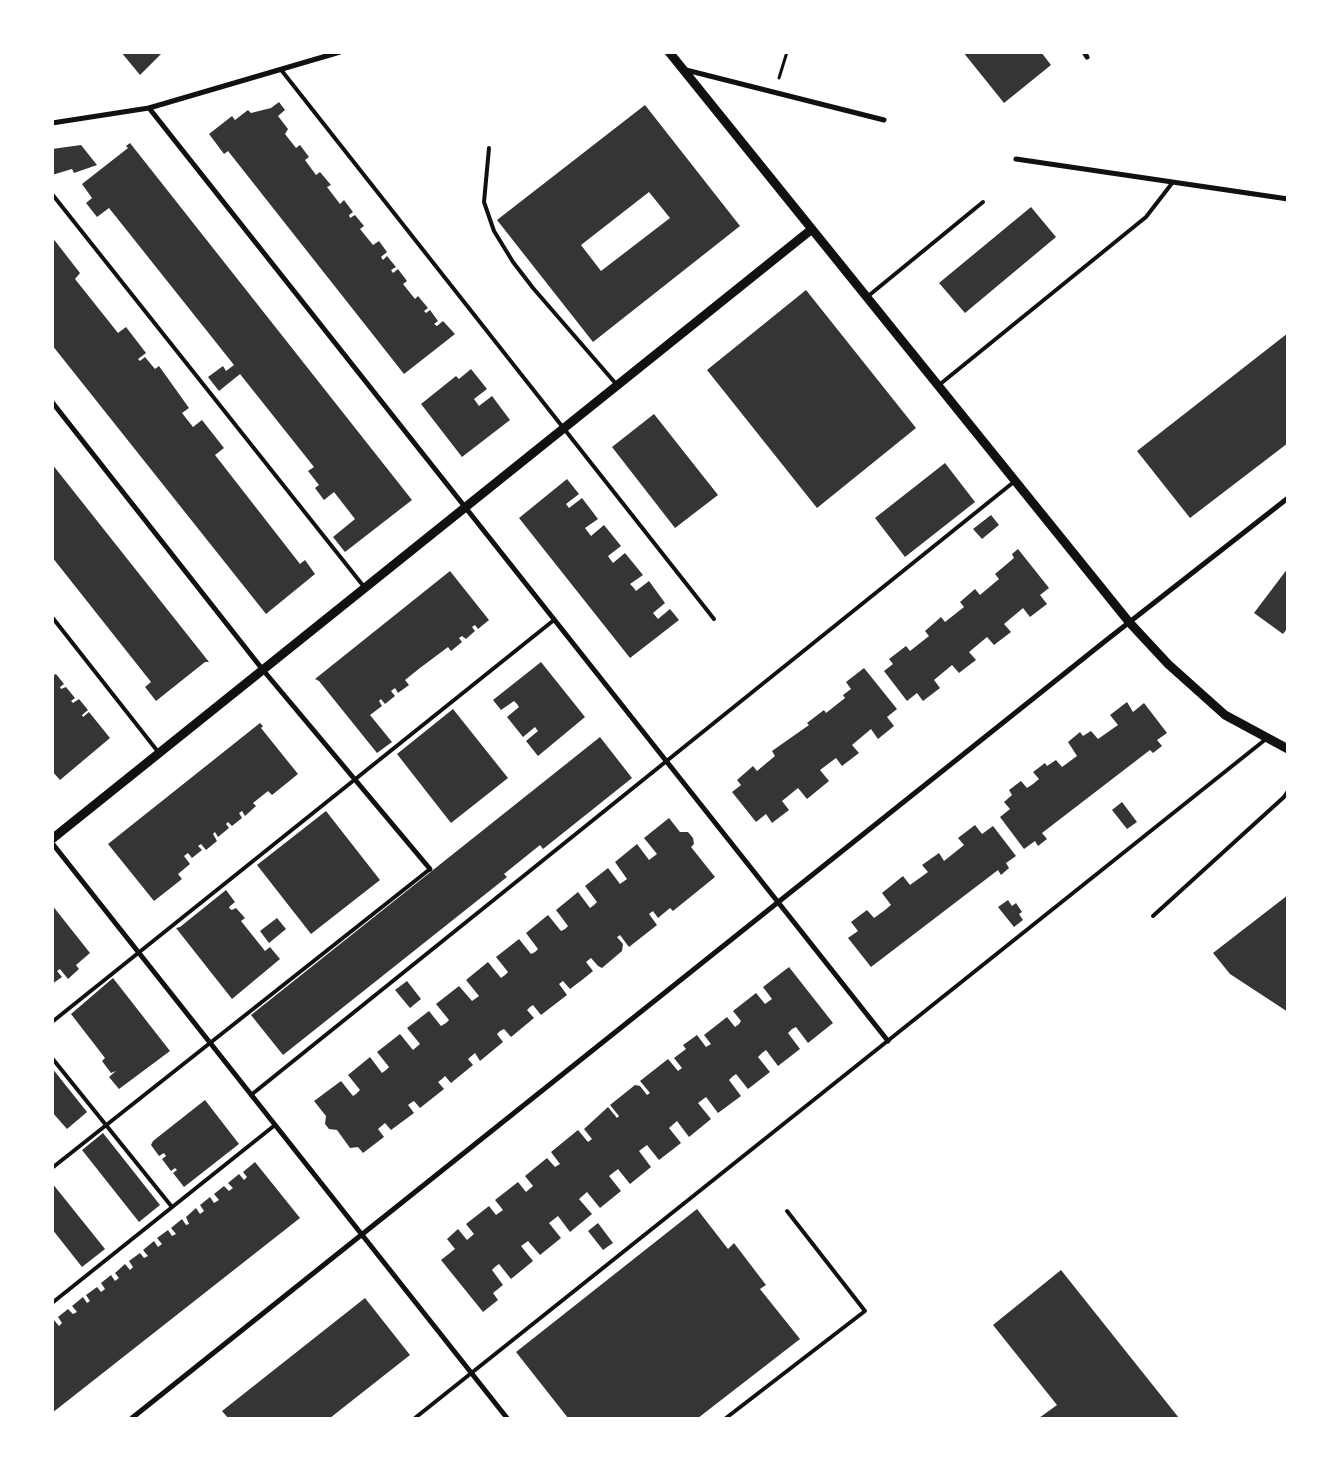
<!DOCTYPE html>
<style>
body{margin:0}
#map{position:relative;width:1340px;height:1471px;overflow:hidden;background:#fff;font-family:Inter,sans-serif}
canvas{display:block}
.frame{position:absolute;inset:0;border:54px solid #fff;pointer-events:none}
</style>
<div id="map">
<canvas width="1340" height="1471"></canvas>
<div class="frame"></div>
</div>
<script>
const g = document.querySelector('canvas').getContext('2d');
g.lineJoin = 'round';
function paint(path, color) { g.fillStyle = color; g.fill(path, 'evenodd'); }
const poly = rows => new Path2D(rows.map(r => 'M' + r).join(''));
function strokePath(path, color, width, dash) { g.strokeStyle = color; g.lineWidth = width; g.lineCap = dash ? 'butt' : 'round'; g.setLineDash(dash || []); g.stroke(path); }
paint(poly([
 [121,52,163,52,140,75],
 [963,52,1041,52,1051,65,1004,103],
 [279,102,285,110,278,116,288,129,285,134,296,148,300,145,309,157,305,160,316,175,320,172,331,185,327,187,340,204,344,200,353,212,349,215,350,218,355,215,364,226,360,229,373,245,379,241,387,252,381,257,383,260,387,256,396,267,391,270,393,273,398,269,407,281,403,284,415,299,418,296,428,308,424,311,426,313,430,310,438,321,434,324,437,326,443,321,455,334,404,374,228,151,224,154,209,134,232,116,235,120,248,110,251,113,271,108],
 [645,105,740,226,593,342,497,220],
 [649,192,670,218,601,271,581,245],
 [130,143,412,500,345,552,333,537,355,519,334,492,324,500,315,488,319,485,308,471,314,467,240,374,219,391,208,377,223,366,226,371,234,365,109,208,97,217,86,203,92,198,82,184,128,148,126,146],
 [81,145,97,165,74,173,72,169,52,175,52,149],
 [1031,207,1056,237,965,313,939,283],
 [52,237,80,273,75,279,118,333,126,327,146,353,138,359,140,361,145,357,155,369,159,366,189,408,182,413,193,427,202,420,224,448,215,455,300,564,305,560,315,574,266,614,52,345],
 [806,290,916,428,817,508,707,370],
 [1288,333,1288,443,1190,518,1137,451],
 [471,369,487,389,474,399,479,406,492,396,510,420,462,457,421,404,456,376,459,379],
 [654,414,718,495,675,528,612,447],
 [945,463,975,502,905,557,875,518],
 [52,464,209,662,205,662,156,701,145,687,151,682,52,557],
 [567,479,579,494,566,504,569,508,582,498,598,519,585,528,591,536,604,525,621,546,608,556,610,559,613,563,625,553,643,575,630,584,633,587,636,591,649,581,665,603,653,613,658,619,670,609,679,620,630,658,519,518],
 [991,515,999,525,982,539,973,529],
 [1018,549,1049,588,1040,595,1047,604,1030,617,1023,608,1004,624,1011,632,994,645,987,637,969,652,976,660,968,666,959,673,952,665,934,680,940,688,923,701,917,693,907,701,884,671,893,664,889,659,906,646,910,651,929,636,925,631,941,617,945,622,964,607,960,602,975,589,980,595,999,579,995,574,1014,558,1012,554],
 [1288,568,1288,632,1286,630,1283,634,1254,613],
 [450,571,489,620,478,629,475,625,472,627,475,631,466,639,462,636,459,638,462,642,451,651,448,647,420,668,405,680,409,685,398,693,395,688,391,691,395,696,385,704,381,699,379,701,382,706,370,715,392,742,377,753,319,681,315,679],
 [541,662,585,717,538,756,526,741,538,731,535,727,523,737,507,717,519,707,517,704,514,701,501,710,493,700],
 [864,668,897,709,887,717,894,726,878,739,871,729,852,745,859,753,842,766,836,758,820,770,829,781,807,799,798,788,782,801,789,810,772,823,766,814,756,822,732,792,741,785,737,780,753,766,757,771,775,756,772,751,809,725,807,723,824,710,826,713,845,698,843,695,851,689,846,682],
 [56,674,64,684,60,687,61,689,66,687,75,698,71,701,73,703,79,699,88,710,82,715,83,717,89,712,110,738,60,780,52,771,52,676],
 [1127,702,1133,712,1144,703,1167,733,1157,740,1162,746,1153,753,1150,750,1042,833,1047,839,1038,846,1035,841,1024,849,1000,817,1010,809,1004,802,1012,795,1009,790,1021,781,1027,788,1033,784,1039,779,1033,772,1045,763,1047,766,1056,760,1062,767,1077,756,1068,742,1080,732,1083,736,1091,731,1098,739,1118,725,1110,715],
 [453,709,508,778,451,823,397,754],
 [260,723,263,726,261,728,298,774,272,795,268,791,253,803,256,806,245,816,242,811,239,813,242,818,232,826,228,822,226,824,229,828,218,837,215,832,213,834,217,841,206,850,201,844,198,846,202,850,192,858,188,853,184,856,190,864,178,874,182,879,154,901,108,844],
 [600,737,632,778,543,849,540,845,504,874,507,877,283,1055,251,1015],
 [1122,802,1137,822,1127,829,1112,810],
 [326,811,380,880,311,934,257,865],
 [669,818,680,832,688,832,693,838,694,844,691,847,715,877,673,911,670,908,658,918,653,911,649,914,657,925,629,947,620,935,617,937,623,944,622,951,602,968,598,966,591,958,586,962,593,971,582,980,570,989,563,981,559,984,567,995,541,1015,533,1005,530,1007,527,1010,534,1018,511,1037,504,1029,500,1031,497,1034,503,1042,480,1061,475,1053,468,1059,473,1065,451,1083,445,1076,442,1079,438,1082,444,1089,420,1108,414,1101,412,1102,408,1105,414,1113,391,1130,385,1123,378,1129,384,1137,363,1153,358,1147,350,1148,337,1130,329,1129,325,1124,326,1116,314,1101,341,1081,353,1096,356,1094,360,1090,348,1075,370,1057,382,1073,386,1070,389,1067,377,1052,400,1034,413,1050,420,1044,407,1028,429,1011,441,1026,446,1023,449,1020,436,1004,459,986,472,1001,479,996,466,980,488,962,501,978,505,975,508,972,496,957,519,939,531,954,535,952,538,949,526,933,548,915,561,931,565,929,568,926,556,910,578,892,590,908,594,905,597,902,585,886,608,868,620,884,627,879,615,862,637,844,649,860,657,854,644,838],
 [975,825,982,834,993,826,1016,856,1006,863,1009,868,1001,875,998,870,871,967,848,938,858,931,851,922,867,910,874,918,885,910,891,905,882,893,903,876,910,885,928,872,922,865,939,853,944,861,964,845,958,838],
 [226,890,235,902,229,907,230,909,232,910,236,908,245,918,241,921,265,951,270,947,280,959,232,999,176,928,180,927],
 [1288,895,1288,1012,1230,974,1213,953],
 [1008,900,1012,906,1016,903,1022,912,1019,914,1023,920,1014,927,998,907],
 [52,905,90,953,76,965,79,969,68,979,60,969,57,971,62,977,52,984],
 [277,918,286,929,269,943,260,931],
 [789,967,833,1023,808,1043,796,1027,792,1029,788,1033,800,1049,778,1066,766,1050,762,1053,758,1057,770,1072,748,1089,736,1074,732,1077,729,1080,741,1096,718,1113,706,1097,698,1103,711,1119,689,1137,677,1121,669,1128,681,1143,659,1160,647,1145,639,1151,651,1167,630,1184,618,1169,609,1176,621,1191,600,1208,587,1192,579,1199,592,1214,570,1232,558,1216,549,1223,561,1238,540,1255,528,1241,521,1246,533,1261,511,1279,499,1264,496,1266,492,1270,503,1285,493,1293,498,1300,483,1312,441,1260,455,1249,447,1239,458,1229,467,1240,474,1234,466,1224,489,1206,496,1215,503,1210,495,1200,518,1182,526,1192,533,1186,525,1176,547,1158,555,1167,560,1164,551,1152,578,1130,588,1142,592,1139,584,1129,608,1107,617,1118,619,1116,610,1105,635,1085,640,1086,647,1095,650,1093,640,1081,668,1059,678,1071,682,1068,674,1058,686,1049,683,1045,697,1035,706,1047,711,1044,704,1035,727,1017,735,1027,739,1024,741,1021,733,1011,756,993,765,1004,772,999,763,987],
 [113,978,170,1051,119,1089,109,1077,116,1071,111,1073,102,1061,105,1058,71,1014],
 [407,981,421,999,410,1008,395,990],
 [52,1068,87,1112,67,1129,52,1112],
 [205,1100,239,1144,184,1187,173,1173,177,1170,175,1168,171,1171,162,1159,166,1156,164,1153,159,1156,151,1145,153,1141],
 [103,1133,160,1205,139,1222,82,1150],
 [255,1162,300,1218,52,1413,52,1321,54,1320,59,1326,62,1323,58,1317,68,1309,73,1314,77,1312,72,1306,83,1297,87,1303,90,1301,86,1295,97,1287,101,1292,105,1289,101,1283,111,1275,115,1281,119,1278,115,1273,125,1264,130,1270,133,1267,129,1261,140,1253,144,1258,148,1256,143,1250,154,1241,158,1247,162,1244,157,1238,168,1230,172,1236,176,1234,171,1228,182,1219,186,1225,189,1224,186,1217,196,1208,200,1214,204,1211,200,1205,210,1197,214,1203,219,1200,214,1194,224,1186,229,1191,233,1188,228,1183,239,1174,244,1180,247,1177,243,1172],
 [52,1183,105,1249,82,1267,52,1229],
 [697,1209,728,1249,734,1243,766,1285,760,1289,800,1339,698,1418,568,1418,516,1352],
 [598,1223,613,1243,603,1250,588,1231],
 [1061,1270,1179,1418,1039,1418,1057,1405,993,1325],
 [365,1298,410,1355,330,1418,228,1418,222,1411]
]), '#353535');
strokePath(poly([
 [779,78,787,52]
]), '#111', 3);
strokePath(poly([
 [282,71,714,619],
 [489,148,484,202,494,231,513,262,533,288,617,385],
 [52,194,365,588],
 [867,297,983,202],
 [939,385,1146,217,1173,182],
 [52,617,159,753],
 [1153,916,1284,797,1288,791],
 [52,1022,554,620],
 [52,1058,172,1207],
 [251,1095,1015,481],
 [52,1168,430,869],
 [52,1303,275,1125],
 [415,1418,1266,739],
 [726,1418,865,1311,787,1211]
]), '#111', 4);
strokePath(poly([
 [1084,52,1087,57],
 [686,70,884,120],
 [149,108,888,1041],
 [52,123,149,108,340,52],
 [1016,159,1288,199],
 [52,402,263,670,430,869],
 [52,843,507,1418],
 [132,1418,1104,642,1288,498]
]), '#111', 5);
strokePath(poly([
 [669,52,1129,622,1168,664,1225,715,1288,749],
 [52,839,812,229]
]), '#111', 9);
</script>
